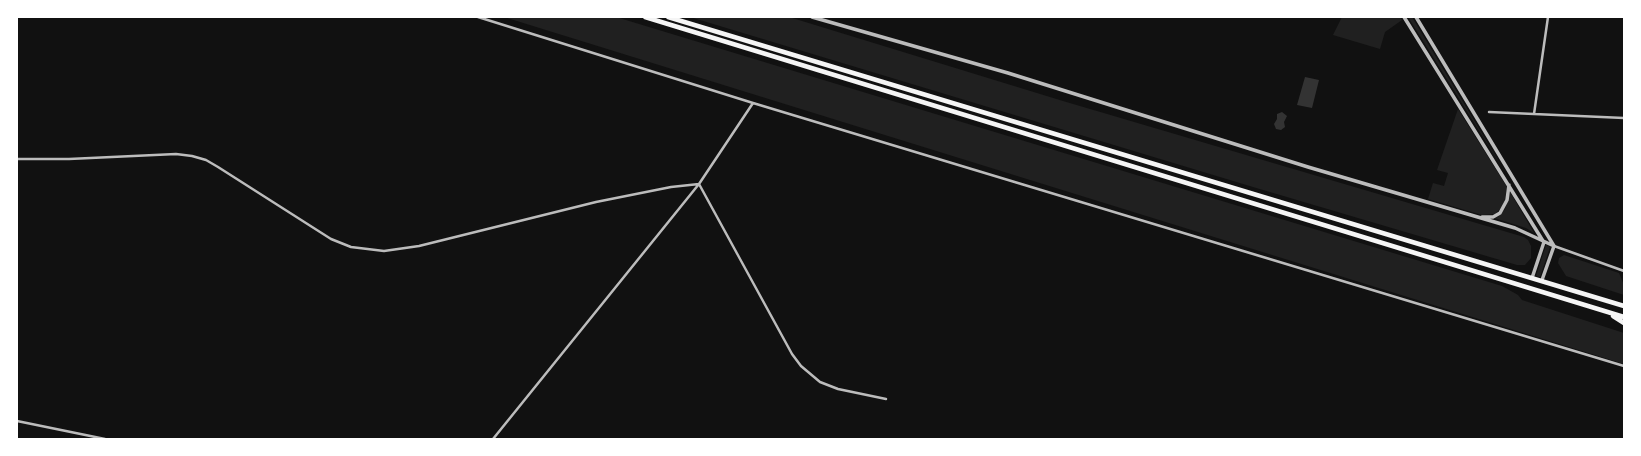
<!DOCTYPE html>
<style>
body{margin:0}
#map{position:relative;width:1641px;height:456px;overflow:hidden;background:#111;font-family:"PT Sans",sans-serif}
canvas{display:block}
.frame{position:absolute;inset:0;border:18px solid #fff;pointer-events:none}
</style>
<div id="map">
<canvas width="1641" height="456"></canvas>
<div class="frame"></div>
</div>
<script>
const g = document.querySelector('canvas').getContext('2d');
g.lineJoin = 'round';
function paint(path, color) { g.fillStyle = color; g.fill(path, 'evenodd'); }
const poly = rows => new Path2D(rows.map(r => 'M' + r).join(''));
function strokePath(path, color, width, dash) { g.strokeStyle = color; g.lineWidth = width; g.lineCap = dash ? 'butt' : 'round'; g.setLineDash(dash || []); g.stroke(path); }
paint(poly([
 [504,17,616,17,1502,286,1518,295,1522,300,1624,333,1624,364],
 [690,17,789,17,1063,101,1524,237,1528,240,1531,246,1531,258,1525,265,1517,265,1253,187],
 [1342,17,1400,17,1402,20,1385,32,1380,49,1333,35],
 [1408,17,1412,17,1508,177],
 [1458,109,1507,187,1505,199,1502,207,1495,214,1482,215,1428,199,1433,183,1444,186,1448,173,1437,170],
 [1510,192,1534,233,1526,228,1494,218,1498,217,1505,209],
 [1546,245,1550,247,1540,277,1536,276],
 [1564,255,1619,273,1624,285,1624,295,1566,276,1558,263,1559,258]
]), '#202020');
paint(poly([
 [1305,77,1319,80,1312,108,1297,105],
 [1282,112,1287,116,1284,122,1285,127,1281,130,1276,129,1274,124,1277,119,1277,114]
]), '#333');
strokePath(poly([
 [478,17,753,103,1624,366],
 [1489,112,1624,118],
 [1534,114,1548,17],
 [17,159,69,159,176,154,192,156,206,160,218,167,331,239,351,247,384,251,419,246,596,202,671,187,699,184,792,354,801,366,820,382,838,389,886,399],
 [1554,246,1624,271],
 [17,421,105,439],
 [493,439,699,184,753,103]
]), '#bcbcbc', 2.5);
strokePath(poly([
 [812,17,1008,73,1308,167,1515,228,1554,246],
 [1404,17,1543,241],
 [1416,17,1554,246,1542,280],
 [1482,217,1493,217,1500,213,1507,200,1509,185],
 [1532,278,1544,242]
]), '#bcbcbc', 3.5);
strokePath(poly([
 [645,17,1624,317],
 [668,17,1624,306],
 [1613,316,1624,323]
]), '#f5f5f5', 4.5);
</script>
